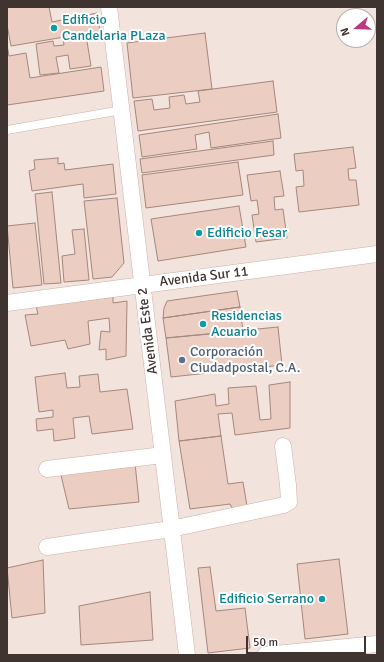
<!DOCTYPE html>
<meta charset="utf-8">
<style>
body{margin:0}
#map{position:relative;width:384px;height:662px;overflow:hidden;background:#fff2ed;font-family:Signika,sans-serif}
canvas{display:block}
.frame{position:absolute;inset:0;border:8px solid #403430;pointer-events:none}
.north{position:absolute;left:336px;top:8px;width:40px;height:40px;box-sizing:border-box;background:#fff;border:1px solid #b3aeac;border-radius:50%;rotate:251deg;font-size:11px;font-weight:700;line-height:16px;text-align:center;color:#403430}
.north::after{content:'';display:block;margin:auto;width:14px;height:18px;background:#bb387d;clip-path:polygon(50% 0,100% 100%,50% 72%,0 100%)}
.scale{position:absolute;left:246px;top:636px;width:120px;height:18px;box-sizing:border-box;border:2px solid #403430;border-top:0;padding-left:5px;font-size:12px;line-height:14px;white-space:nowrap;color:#403430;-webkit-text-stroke:3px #fff;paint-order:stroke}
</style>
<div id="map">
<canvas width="384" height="662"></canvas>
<div class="frame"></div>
<div class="north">N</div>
<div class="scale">50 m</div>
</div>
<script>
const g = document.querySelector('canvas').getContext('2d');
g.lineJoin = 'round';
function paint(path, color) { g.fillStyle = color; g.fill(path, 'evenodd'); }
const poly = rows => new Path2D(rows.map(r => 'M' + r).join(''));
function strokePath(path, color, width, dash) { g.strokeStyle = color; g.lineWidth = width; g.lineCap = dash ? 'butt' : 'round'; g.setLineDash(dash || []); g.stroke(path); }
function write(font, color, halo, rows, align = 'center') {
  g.font = font + ' Signika,sans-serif'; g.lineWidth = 4; g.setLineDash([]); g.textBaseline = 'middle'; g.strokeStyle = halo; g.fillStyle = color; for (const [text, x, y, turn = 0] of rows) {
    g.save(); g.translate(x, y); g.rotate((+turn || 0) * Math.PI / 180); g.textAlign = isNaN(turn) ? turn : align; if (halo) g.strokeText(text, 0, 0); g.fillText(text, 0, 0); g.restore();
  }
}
paint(poly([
 [7,7,377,7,377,655,7,655],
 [344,16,368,16,368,40,344,40]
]), '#f3e3dd');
const building = poly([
 [7,7,49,7,52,22,97,13,100,31,11,46,7,25,7,7],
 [205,33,212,89,133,98,127,43,205,33],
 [86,35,91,66,70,69,68,55,56,57,59,73,40,75,36,44,53,41,54,46,64,45,63,38,86,35],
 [7,45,9,56,26,53,30,78,101,67,104,91,7,105,7,45],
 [273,81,277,112,138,131,134,101,152,99,154,110,170,108,169,97,184,95,186,104,200,102,198,91,273,81],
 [278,114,281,138,211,148,209,132,195,135,197,149,142,157,139,135,278,114],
 [273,141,274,155,142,173,140,159,273,141],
 [353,147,356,168,348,169,349,180,356,180,359,205,299,212,296,187,304,186,303,170,296,171,294,154,353,147],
 [58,158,58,164,64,163,65,170,113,164,116,194,84,198,83,184,32,191,29,171,35,169,34,160,58,158],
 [238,162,243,195,146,208,142,175,238,162],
 [280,171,284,196,274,197,275,210,283,209,287,238,256,242,252,215,259,214,257,200,251,201,247,175,280,171],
 [52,192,61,283,44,284,35,194,52,192],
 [117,198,124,263,112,277,93,279,84,201,117,198],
 [239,206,246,247,158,261,151,219,239,206],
 [35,223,42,285,13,288,7,226,35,223],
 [84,229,89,280,64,282,62,256,75,254,72,230,84,229],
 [237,291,240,307,163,318,164,308,167,301,237,291],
 [113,297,113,303,127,301,126,356,106,360,106,349,99,350,101,331,110,332,109,318,88,321,90,344,68,349,65,340,31,346,25,315,38,314,36,306,113,297],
 [240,307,243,331,166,338,163,318,240,307],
 [278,327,282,365,171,377,166,338,278,327],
 [65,373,67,388,80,387,79,376,98,374,100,392,127,389,133,429,92,434,89,416,73,418,75,438,54,441,53,429,37,431,36,419,53,417,53,410,39,412,35,377,65,373],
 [290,382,290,428,235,435,232,413,218,414,221,436,179,441,175,401,215,394,216,406,229,404,228,388,256,386,260,420,271,419,269,385,290,382],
 [221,436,228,484,243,482,247,506,233,510,230,504,190,509,179,441,221,436],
 [135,463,139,502,69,509,60,471,135,463],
 [339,559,348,634,305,639,297,564,339,559],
 [43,560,45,613,12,618,7,568,43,560],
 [210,567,216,611,245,608,250,648,208,653,198,568,210,567],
 [150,592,153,640,81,645,79,606,150,592]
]);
paint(building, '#eccdc1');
strokePath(building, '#a5887d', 1);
const lane = poly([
 [7,130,122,110]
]);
const street = poly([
 [109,7,187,655],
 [7,303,377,254],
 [47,469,163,455],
 [47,547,171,529,284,505,289,502,288,485,283,446],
 [265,655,377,644]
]);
strokePath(lane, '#cdafa4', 9);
strokePath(street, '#cdafa4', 17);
strokePath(lane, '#fff', 8);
strokePath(street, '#fff', 16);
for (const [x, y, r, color] of [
 [54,28,4,"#0f9aa8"],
 [199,233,4,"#0f9aa8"],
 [203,324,4,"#0f9aa8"],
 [182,360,4,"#5c6f8a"],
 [322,599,4,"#0f9aa8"]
]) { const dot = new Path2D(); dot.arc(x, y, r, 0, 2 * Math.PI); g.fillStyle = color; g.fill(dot); strokePath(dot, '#fff', 1.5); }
write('14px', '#0d838f', '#fff', [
 ["Edificio",62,20],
 ["Candelaria PLaza",62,36],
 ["Edificio Fesar",207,233],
 ["Residencias",211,316],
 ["Acuario",211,332],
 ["Edificio Serrano",314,599,"right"]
], 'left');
write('14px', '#403430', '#fff', [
 ["Avenida Sur 11",204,277,-7],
 ["Avenida Este 2",148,331,-97]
]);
write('14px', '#4e5e75', '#fff', [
 ["Corporación",190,352],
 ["Ciudadpostal, C.A.",190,368]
], 'left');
</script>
